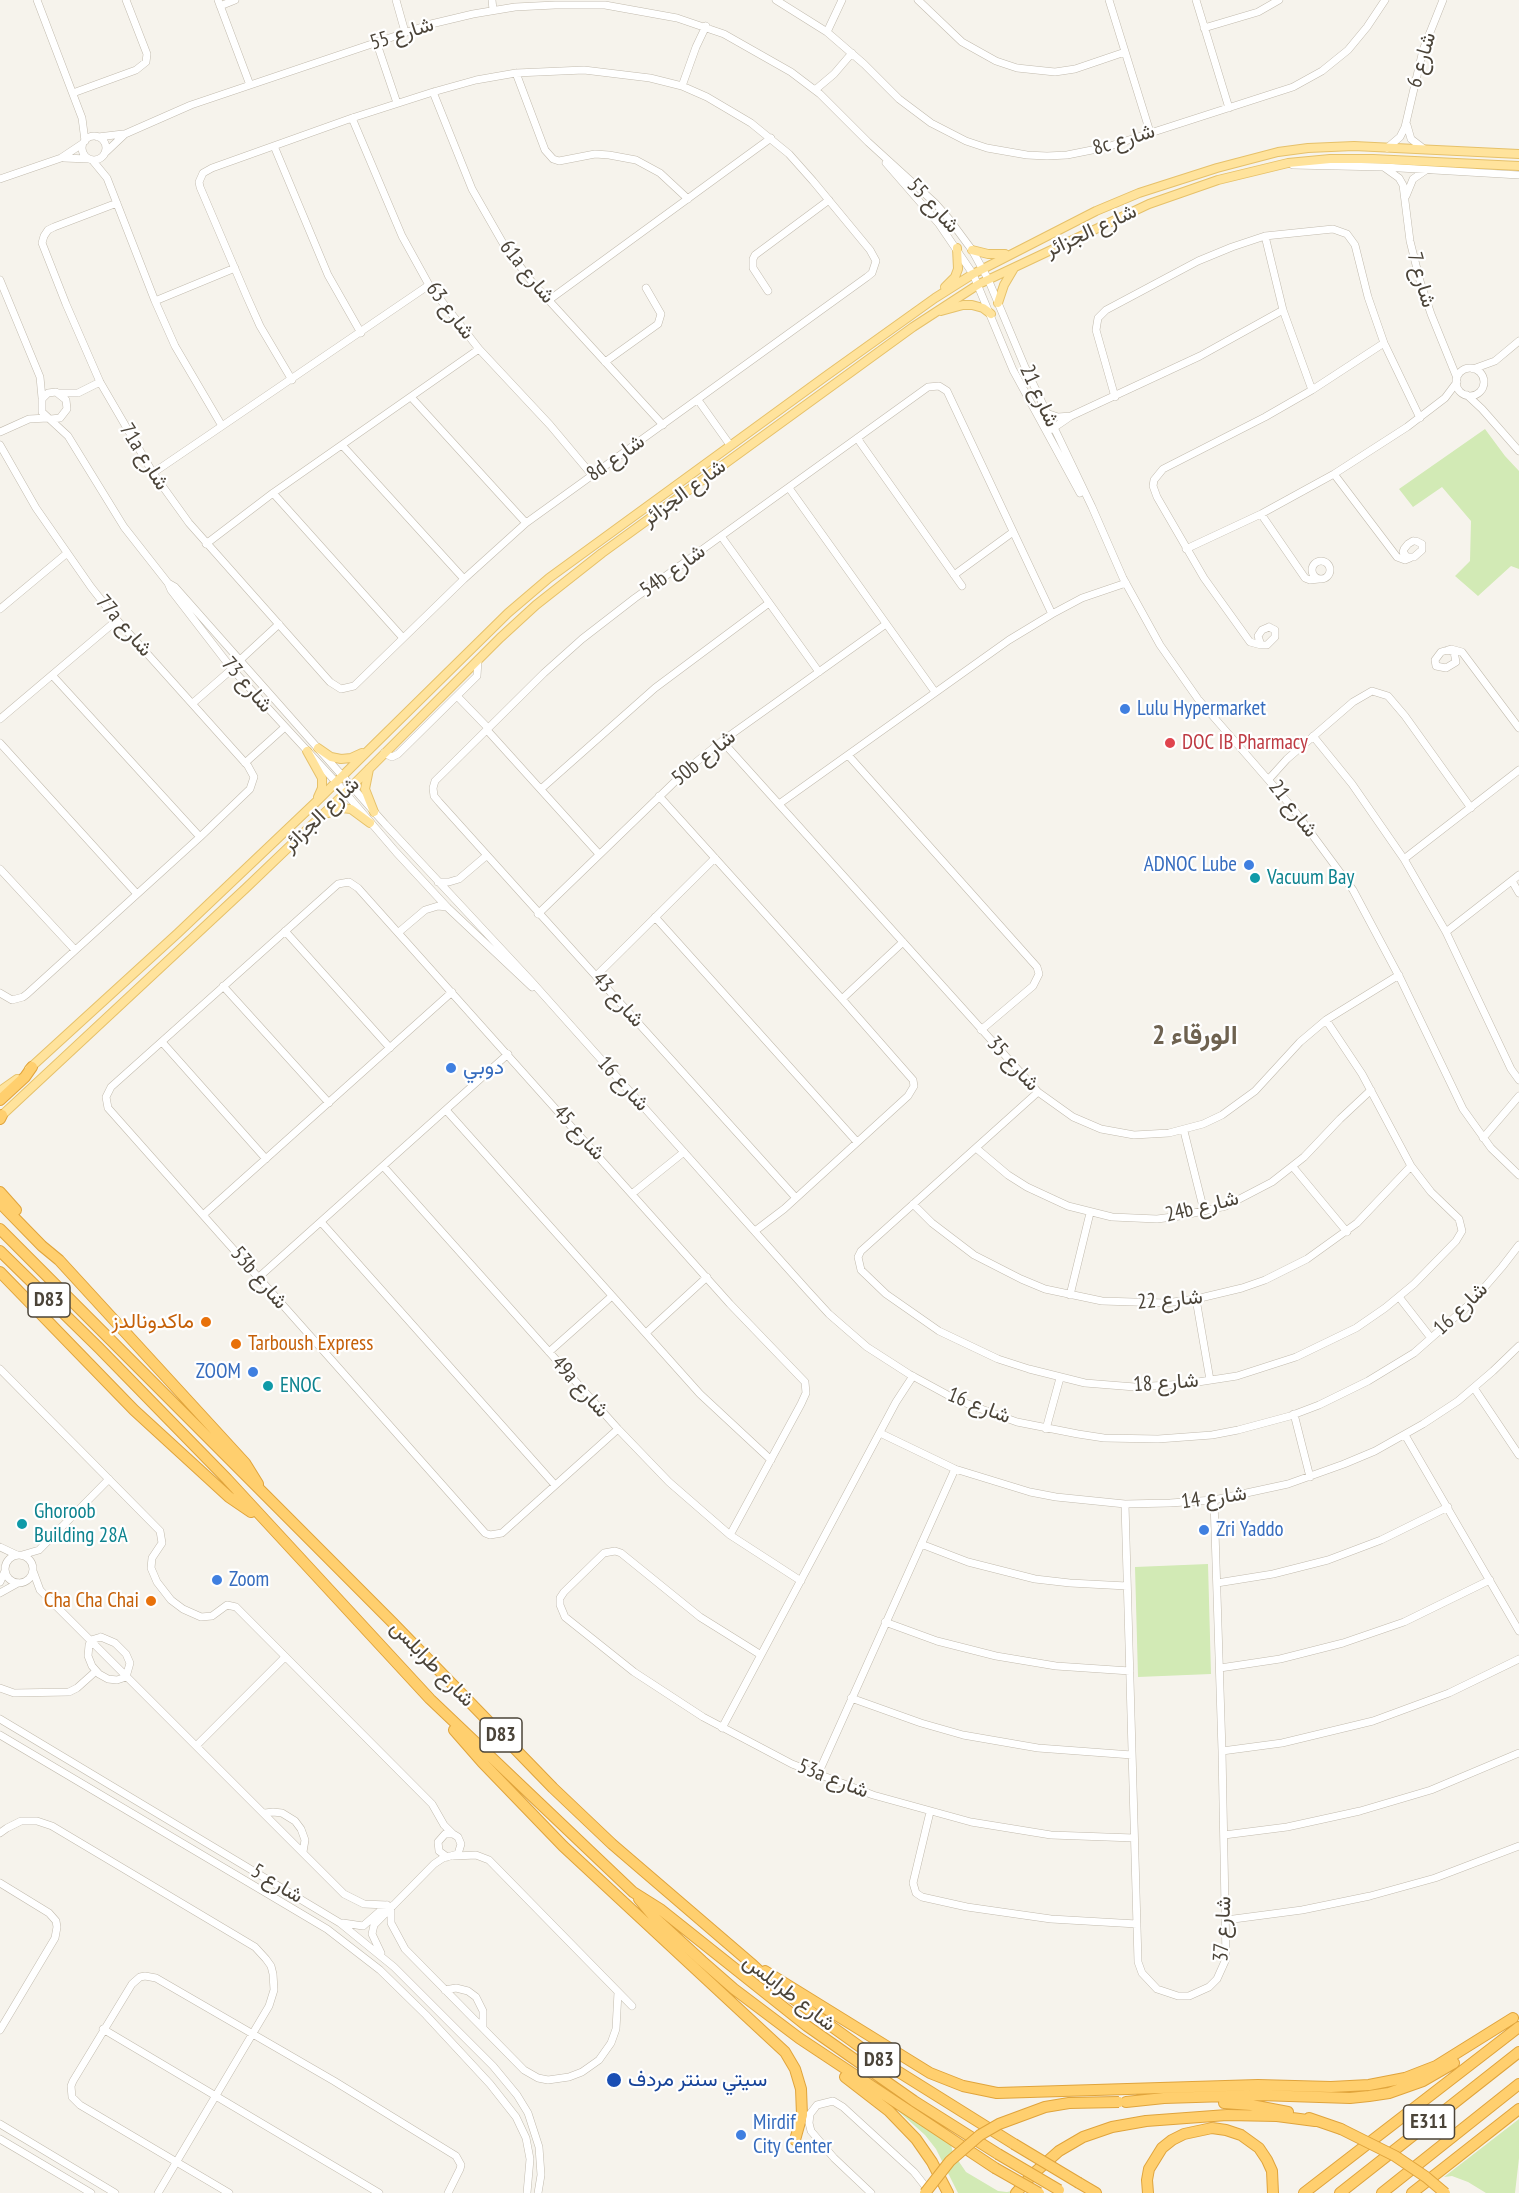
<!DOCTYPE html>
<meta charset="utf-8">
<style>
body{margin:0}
canvas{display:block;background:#f6f3ec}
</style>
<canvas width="1519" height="2193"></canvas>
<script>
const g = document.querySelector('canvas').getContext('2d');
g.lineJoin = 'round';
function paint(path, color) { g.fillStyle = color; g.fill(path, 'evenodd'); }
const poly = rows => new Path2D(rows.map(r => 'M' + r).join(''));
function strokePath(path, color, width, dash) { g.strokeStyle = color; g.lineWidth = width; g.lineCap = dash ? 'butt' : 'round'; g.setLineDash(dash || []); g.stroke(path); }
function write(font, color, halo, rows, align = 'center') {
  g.font = font + ' "PT Sans Narrow",Vazirmatn,sans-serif'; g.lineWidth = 4.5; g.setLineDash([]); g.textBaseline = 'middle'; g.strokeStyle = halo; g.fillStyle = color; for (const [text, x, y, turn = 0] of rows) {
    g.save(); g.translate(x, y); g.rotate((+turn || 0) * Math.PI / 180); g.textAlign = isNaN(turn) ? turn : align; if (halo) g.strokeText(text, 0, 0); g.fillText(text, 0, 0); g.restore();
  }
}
paint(poly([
 [1485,429,1505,456,1519,471,1519,569,1511,566,1478,596,1455,576,1470,561,1471,521,1442,487,1413,507,1399,489],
 [1208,1564,1211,1674,1138,1677,1135,1567],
 [898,2106,951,2145,953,2153,966,2172,998,2191,1007,2192,1016,2190,1013,2193,958,2193,936,2149,925,2135,896,2109],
 [1519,2119,1519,2158,1515,2193,1486,2193,1468,2182,1452,2176,1444,2177]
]), '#d2eab5');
const minor = poly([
 [37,0,82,118,85,141],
 [218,0,250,85],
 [396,0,405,32],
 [492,0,493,10],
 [776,0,827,32,864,64,899,99,931,123,966,141,987,148,1027,155,1047,156,1067,155,1107,147,1293,87,1322,71,1348,50,1367,27,1385,0],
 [918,0,962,42,996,61,1017,68,1055,72,1075,69,1125,52],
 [1109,0,1150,132],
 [1196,0,1229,108],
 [220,6,235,0],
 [1204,28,1258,12,1279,0],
 [827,32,842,0],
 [376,41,397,103],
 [516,73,545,150,553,159,559,161,595,154,609,155,636,160,660,173,688,199],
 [682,86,696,47,706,26],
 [815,90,834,74,852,53],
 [433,92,472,189,504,245,532,282,663,425],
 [73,93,136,70,146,62,147,54,126,0],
 [352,118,402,236,429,285,479,349,550,425,592,475],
 [1407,125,1411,139,1424,149],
 '82 148a12 12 0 1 1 24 0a12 12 0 1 1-24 0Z',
 [98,137,123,134],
 [274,146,328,275,361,333],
 [1387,148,1400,137,1405,127,1423,50,1443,0],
 [106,152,125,134,191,105,431,24,473,14,515,7,555,5,605,5,677,18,724,34,791,72,820,94,868,142,935,203,949,219,972,250,988,279,1025,367,1092,507,1123,578,1160,645,1198,699,1291,806,1353,890,1401,980,1463,1109,1491,1148,1519,1175],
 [64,158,88,159],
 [93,161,107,178,155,301,175,346,222,426],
 [886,163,939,224,973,274,1013,370,1080,493],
 [1293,165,1383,167,1519,175],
 [1385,168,1399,178,1403,185,1410,241,1420,281,1431,314,1457,378],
 [0,179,61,158,82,144],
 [1406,196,1413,179,1426,170],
 [117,203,54,227,48,230,44,236,42,243,66,304,100,382,153,473,189,523,330,682,341,689,354,686,464,579,526,523,867,277,872,273,876,261,870,250,813,181,789,154,751,123,707,97,682,86,650,78,584,70,516,73,476,80,433,92,352,118,212,168,203,173,199,182,200,187,247,297,260,326,292,380],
 [1265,236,1283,310,1312,390],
 [0,280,40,377,42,398],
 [768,291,753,268,753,259,755,255,829,200],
 [549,300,771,138],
 [155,301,235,268],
 [605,362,658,324,661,314,646,288],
 '1456 382a14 14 0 1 1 28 0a14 14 0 1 1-28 0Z',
 [1473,369,1495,361,1519,341],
 [59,393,78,393,100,382],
 [1467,395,1482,409,1519,451],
 [411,397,526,523],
 [1115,397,1096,330,1098,318,1106,310,1198,261,1232,247,1265,236,1333,229,1347,234,1355,245,1368,297,1384,343,1420,418],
 [698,400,730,445],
 [1046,413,1058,417,1071,416],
 [51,419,60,418,67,409,66,400,56,392,48,393,42,399,42,412,68,436,124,527,168,583,175,587,385,824,532,982,807,1290,829,1314,867,1347,909,1374,955,1399,984,1410,1017,1422,1078,1434,1104,1438,1158,1439,1212,1435,1238,1430,1290,1416,1319,1405,1368,1381,1414,1353,1471,1303,1502,1267,1519,1245],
 [1052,429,1071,416,1200,356,1283,310],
 [0,432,29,419,48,418],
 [857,438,962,586],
 [0,445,36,508,91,587,117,620,248,766,254,777,250,789,200,837,27,994,23,997,12,1000,0,993],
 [342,445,464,579],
 [153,473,429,285],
 [1334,474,1397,557,1405,560,1410,558],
 [789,488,935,692],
 [273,493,403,638],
 [1261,514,1305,578,1310,580,1319,579],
 [721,536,819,672],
 [1413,541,1416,541,1422,544,1422,550,1414,557,1407,557,1403,552,1404,549,1408,544,1413,541],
 [206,544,273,493,479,349],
 [1186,549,1261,514,1334,474,1407,427,1445,398,1457,382],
 '1312 570a9 9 0 1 1 18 0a9 9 0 1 1-18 0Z',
 [954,575,1013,532],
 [168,583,171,590,232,669,336,782,396,852,447,907,532,987],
 [0,609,66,554],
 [1269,627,1275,630,1275,637,1267,645,1261,645,1258,636,1262,630,1269,627],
 [1261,645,1250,642,1204,578,1157,497,1153,486,1154,480,1163,469,1265,417,1312,390,1384,343],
 [1448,650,1454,652,1456,662,1446,668,1436,666,1435,660,1441,652,1451,649,1462,652,1519,728],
 [239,661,279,624],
 [52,675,200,837],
 [457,696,488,728],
 [193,703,232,669],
 [0,719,117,620],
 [487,730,599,854],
 [1313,736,1352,784,1404,859,1446,932,1511,1069,1519,1080],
 [722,741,1038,1092,1073,1117,1101,1129,1134,1135,1169,1133,1203,1124,1222,1115,1255,1091,1300,1042,1326,1020,1399,975],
 [0,743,137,894],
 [384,753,392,757,398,754,477,676,478,660],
 [848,755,1037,967,1039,974,1033,986,981,1030],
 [245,763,285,727],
 [1269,779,1287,759,1353,702,1372,691,1388,696,1405,716,1471,808],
 [541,789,655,688,769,603],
 [659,796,842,999,913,1080,914,1086,908,1096,784,1209,755,1231],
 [779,804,1009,640,1052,614,1082,598,1126,583],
 [1404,859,1519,770],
 [0,869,75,950],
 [1512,881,1519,893],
 [438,882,449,882,459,879,486,856],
 [538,914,690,767,722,741,886,624],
 [655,917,857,1142],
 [285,931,390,1048],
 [399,932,425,910,438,906,447,907],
 [1446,932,1519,875],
 [596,976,715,858],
 [223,986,329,1103],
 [842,999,903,942],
 [162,1042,266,1159],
 [1038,1092,861,1251,858,1257,861,1270,886,1294,939,1331,998,1359,1029,1369,1085,1383,1135,1387,1185,1384,1237,1376,1296,1357,1356,1328,1385,1308,1414,1284,1456,1241,1462,1231,1459,1219,1431,1192,1411,1166,1362,1074,1326,1020],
 [446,1110,700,1394,771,1460],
 [1184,1131,1204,1211],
 [1483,1138,1519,1096],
 [976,1148,1008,1175,1027,1187,1068,1206,1112,1217,1157,1219,1180,1216,1226,1206,1272,1182,1304,1157,1340,1119,1371,1090],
 [383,1166,618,1429,669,1482,730,1535,801,1581],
 [1293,1167,1347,1232],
 [633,1193,684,1152],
 [796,1198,439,802,434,796,433,788,435,781,544,673,582,639,635,598,928,387,939,386,947,391,1052,614],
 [913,1204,932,1223,974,1255,1021,1279,1045,1289,1102,1301,1165,1303,1196,1299,1242,1288,1265,1280,1307,1259,1357,1223,1411,1166],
 [203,1215,452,992],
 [321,1222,555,1485],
 [259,1277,508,1054],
 [1070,1295,1090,1213],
 [1399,1297,1431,1338],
 [1196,1299,1210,1380],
 [646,1333,707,1277],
 [549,1352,612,1296],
 [0,1369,160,1531,162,1543,152,1558,151,1568,157,1582,171,1600,183,1609,201,1617,212,1616,227,1605,236,1607,432,1804,444,1825,453,1834],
 [1474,1388,1519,1455],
 [1294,1414,1310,1477],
 [618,1429,502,1533,490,1535,485,1533,108,1108,106,1097,111,1087,338,884,349,882,358,888,730,1304,805,1382,806,1393,801,1404,730,1535],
 [1046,1429,1060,1378],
 [880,1433,955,1469,1030,1492,1056,1497,1125,1504,1170,1503,1214,1500,1288,1484,1344,1464,1375,1451,1423,1424,1458,1401,1493,1371,1519,1346],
 [1405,1435,1519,1631],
 [1125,1504,1138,1962,1142,1973,1157,1989,1178,1996,1189,1996,1209,1987,1217,1979,1226,1959,1222,1751,1214,1500],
 [921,1544,968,1562,1035,1579,1070,1583,1127,1586],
 [0,1547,17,1555],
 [22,1555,39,1550,109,1479],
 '5 1569a14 14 0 1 1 28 0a14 14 0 1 1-28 0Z',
 [33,1571,40,1590,344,1894,364,1904,387,1905],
 [0,1582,5,1571],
 [1217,1583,1273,1574,1328,1560,1381,1540,1448,1507],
 [0,1593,18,1583],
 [885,1622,937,1641,996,1656,1056,1666,1130,1671],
 [101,1637,115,1643,126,1654,130,1663,126,1677,117,1680,108,1679,99,1674,92,1666,88,1656,89,1645,91,1640,101,1637],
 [761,1655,700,1617,621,1553,615,1551,604,1553,564,1592,560,1598,560,1605,565,1617,634,1672,703,1717,792,1764,873,1795,971,1822,1051,1835,1134,1838],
 [1220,1668,1280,1659,1343,1643,1404,1622,1490,1580],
 [0,1688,14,1693,69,1692,77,1688,96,1671],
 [851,1698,921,1723,963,1735,1038,1748,1132,1755],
 [0,1719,340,1923,394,1967,493,2066,517,2095,528,2113,539,2147,541,2175,538,2193],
 [722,1728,896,1402,913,1376],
 [0,1735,327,1929,380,1970,426,2015,490,2084,516,2117,526,2138,530,2159,527,2193],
 [196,1746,285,1657],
 [1222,1751,1282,1743,1373,1721,1449,1693,1519,1659],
 [818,1774,955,1469],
 [930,1812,913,1883,916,1893,922,1897,967,1907,1051,1919,1137,1924],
 [265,1813,273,1812,282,1813,295,1821,301,1829,305,1840,303,1852],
 [0,1833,7,1828,21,1821,37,1821,52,1826,255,1947,266,1959,271,1966,273,1974,274,1990,269,2006,158,2193],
 [1224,1835,1287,1827,1360,1811,1431,1790,1519,1753],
 [455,1856,476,1855,489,1860,632,2006],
 [0,1883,49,1913,56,1921,57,1927,55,1938,0,2030],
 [391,1906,391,1923,405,1949,524,2070,538,2078,548,2080,569,2077,582,2072,599,2060,611,2043,616,2029,618,1992],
 [1226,1920,1302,1910,1370,1896,1435,1878,1519,1846],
 [343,1923,363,1926,387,1905],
 [381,1953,372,1934,374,1925,434,1864,443,1858,458,1854,461,1844,458,1837,453,1834,445,1834,438,1842,439,1851,447,1857],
 [445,1990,456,1988,468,1991,476,1997,483,2011,483,2028],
 [103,2029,379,2193],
 [0,2124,115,2193],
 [0,2139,91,2193],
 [229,2193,80,2105,72,2097,71,2086,73,2081,132,1984,140,1977,145,1976,156,1978,334,2081,456,2156,461,2165,460,2169,448,2193],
 [871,2193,834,2158,811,2131,809,2123,810,2114,817,2105,833,2101,843,2107,914,2172,929,2191]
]);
const major = poly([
 [972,250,988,254,1005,254],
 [945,287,955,277,958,269,957,248],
 [998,303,1004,285,1014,268],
 [941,311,963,305,972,305,983,308,991,314],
 [318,748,331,757,341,759,351,758,362,753],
 [307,751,322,778,322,788,318,797],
 [369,769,365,789,374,812],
 [328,813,341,808,351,809,370,823],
 [29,1069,178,933,317,801,508,613,549,578,826,376,935,298,973,274,1096,211,1139,193,1217,168,1278,152,1308,148,1354,146,1519,154],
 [0,1091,17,1079],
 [0,1117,246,888,339,799,500,638,536,605,602,553,913,327,979,284,1149,204,1218,180,1288,163,1330,159,1373,159,1519,166]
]);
const highway = poly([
 [0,1100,25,1077,32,1067],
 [0,1119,2,1115],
 [0,1192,16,1210],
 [0,1203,42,1246,59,1260,245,1463,258,1484],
 [0,1229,393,1623,553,1788,612,1844,753,1965,774,1985,870,2054,1014,2144],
 [0,1251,99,1348,227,1479,430,1699,633,1892,660,1909,807,2026,914,2101,998,2154],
 [0,1272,134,1410,229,1497,251,1512],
 [454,1730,482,1762,563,1846,785,2052,795,2069,801,2089,802,2115,795,2140],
 [639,1899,654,1917,702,1961,734,1989,799,2038,995,2168],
 [765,1971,930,2073,963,2086,997,2093,1258,2085,1331,2087,1369,2085,1405,2078,1436,2066,1513,2018],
 [845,2077,889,2111,916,2139,932,2162,948,2193],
 [1126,2102,1164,2098,1259,2095,1350,2098,1369,2096,1389,2093,1423,2081,1454,2063],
 [1224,2103,1251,2105,1288,2112],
 [1309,2118,1341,2129],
 [1079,2183,1096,2193],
 [1016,2193,1033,2174,1059,2151,1083,2137,1112,2127,1146,2121,1227,2115,1277,2116,1315,2121],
 [1148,2193,1147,2180,1149,2169,1162,2148,1172,2140,1184,2134,1212,2128,1226,2130,1241,2135,1259,2148,1267,2160,1272,2171,1273,2193],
 [1304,2193,1519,2027],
 [1340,2193,1519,2052],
 [1382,2193,1519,2084],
 [1412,2193,1519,2109]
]);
strokePath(minor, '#c2bbae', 8);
strokePath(major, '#e6c16a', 10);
strokePath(highway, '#e0a43c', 12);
strokePath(minor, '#fff', 7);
strokePath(major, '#ffe39c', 8);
strokePath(highway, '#ffcf6e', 10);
const highwayBridge = poly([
 [1341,2129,1395,2156,1426,2177,1445,2193],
 [1014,2144,1079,2183],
 [998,2154,1059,2190],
 [995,2168,1039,2193],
 [925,2193,950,2161,980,2135,999,2124,1045,2107,1069,2103,1119,2102]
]);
strokePath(highwayBridge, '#e0a43c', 12, []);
strokePath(highwayBridge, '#ffcf6e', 10);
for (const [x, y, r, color] of [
 [1125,709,6,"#3f7fe0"],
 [1170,743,6,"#e0444e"],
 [1249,865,6,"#3f7fe0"],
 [1255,878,6,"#0f9aa8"],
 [451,1068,6,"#3f7fe0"],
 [206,1322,6,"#e8710a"],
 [236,1344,6,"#e8710a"],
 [253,1372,6,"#3f7fe0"],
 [268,1386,6,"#0f9aa8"],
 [22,1524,6,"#0f9aa8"],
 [1204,1530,6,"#3f7fe0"],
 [217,1580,6,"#3f7fe0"],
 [151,1601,6,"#e8710a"],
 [614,2080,8,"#1a4fb4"],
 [741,2135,6,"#3f7fe0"]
]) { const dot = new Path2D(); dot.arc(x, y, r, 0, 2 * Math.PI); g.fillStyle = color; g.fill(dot); strokePath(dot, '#fff', 2); }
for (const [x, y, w] of [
 [49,1300,42],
 [501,1735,42],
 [879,2060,42],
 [1429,2122,51]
]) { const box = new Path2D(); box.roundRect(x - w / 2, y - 17, w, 34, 4.5); g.fillStyle = '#fff'; g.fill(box); strokePath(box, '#4b4439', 1.5); }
write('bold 20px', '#4b4439', null, [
 ["D83",49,1300],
 ["D83",501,1735],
 ["D83",879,2060],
 ["E311",1429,2122]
]);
write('21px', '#4b4439', '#fff', [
 ["شارع 55",402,34,-18],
 ["شارع 6",1422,60,-74],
 ["8c شارع",1124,140,-17],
 ["شارع 55",933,206,47],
 ["شارع الجزائر",1091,231,-25],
 ["61a شارع",527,272,51],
 ["شارع 7",1421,280,74],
 ["شارع 63",450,311,53],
 ["شارع 21",1039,396,65],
 ["71a شارع",144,457,58],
 ["8d شارع",616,458,-35],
 ["شارع الجزائر",684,493,-36],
 ["54b شارع",673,571,-36],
 ["77a شارع",124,626,49],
 ["شارع 73",247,685,49],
 ["50b شارع",704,758,-39],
 ["شارع 21",1293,809,52],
 ["شارع الجزائر",321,815,-44],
 ["شارع 43",618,1000,48],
 ["شارع 35",1013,1064,47],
 ["شارع 16",623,1084,48],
 ["شارع 45",579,1133,48],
 ["24b شارع",1202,1207,-14],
 ["53b شارع",259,1278,49],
 ["شارع 22",1170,1300,-5],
 ["شارع 16",1461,1309,-44],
 ["شارع 18",1166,1383,-4],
 ["49a شارع",580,1387,48],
 ["شارع 16",979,1406,21],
 ["شارع 14",1214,1498,-8],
 ["شارع طرابلس",432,1664,46],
 ["53a شارع",833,1779,21],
 ["شارع 5",277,1884,31],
 ["شارع 37",1223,1929,-87],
 ["شارع طرابلس",789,1993,38]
]);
write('21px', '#366cbe', '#fff', [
 ["Lulu Hypermarket",1137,709],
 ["ADNOC Lube",1237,865,"right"],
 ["دوبي",463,1068],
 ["ZOOM",241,1372,"right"],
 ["Zri Yaddo",1216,1530],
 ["Zoom",229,1580],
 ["Mirdif",753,2123],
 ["City Center",753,2147]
], 'left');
write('21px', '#be3a42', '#fff', [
 ["DOC IB Pharmacy",1182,743]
], 'left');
write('21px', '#0d838f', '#fff', [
 ["Vacuum Bay",1267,878],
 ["ENOC",280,1386],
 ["Ghoroob",34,1512],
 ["Building 28A",34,1536]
], 'left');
write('21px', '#c56008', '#fff', [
 ["ماكدونالدز",194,1322],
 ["Tarboush Express",248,1344,"left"],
 ["Cha Cha Chai",139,1601]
], 'right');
write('21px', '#164399', '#fff', [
 ["سيتي سنتر مردف",628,2080]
], 'left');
write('bold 27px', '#6e6250', '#fff', [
 ["الورقاء 2",1195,1036]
]);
</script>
